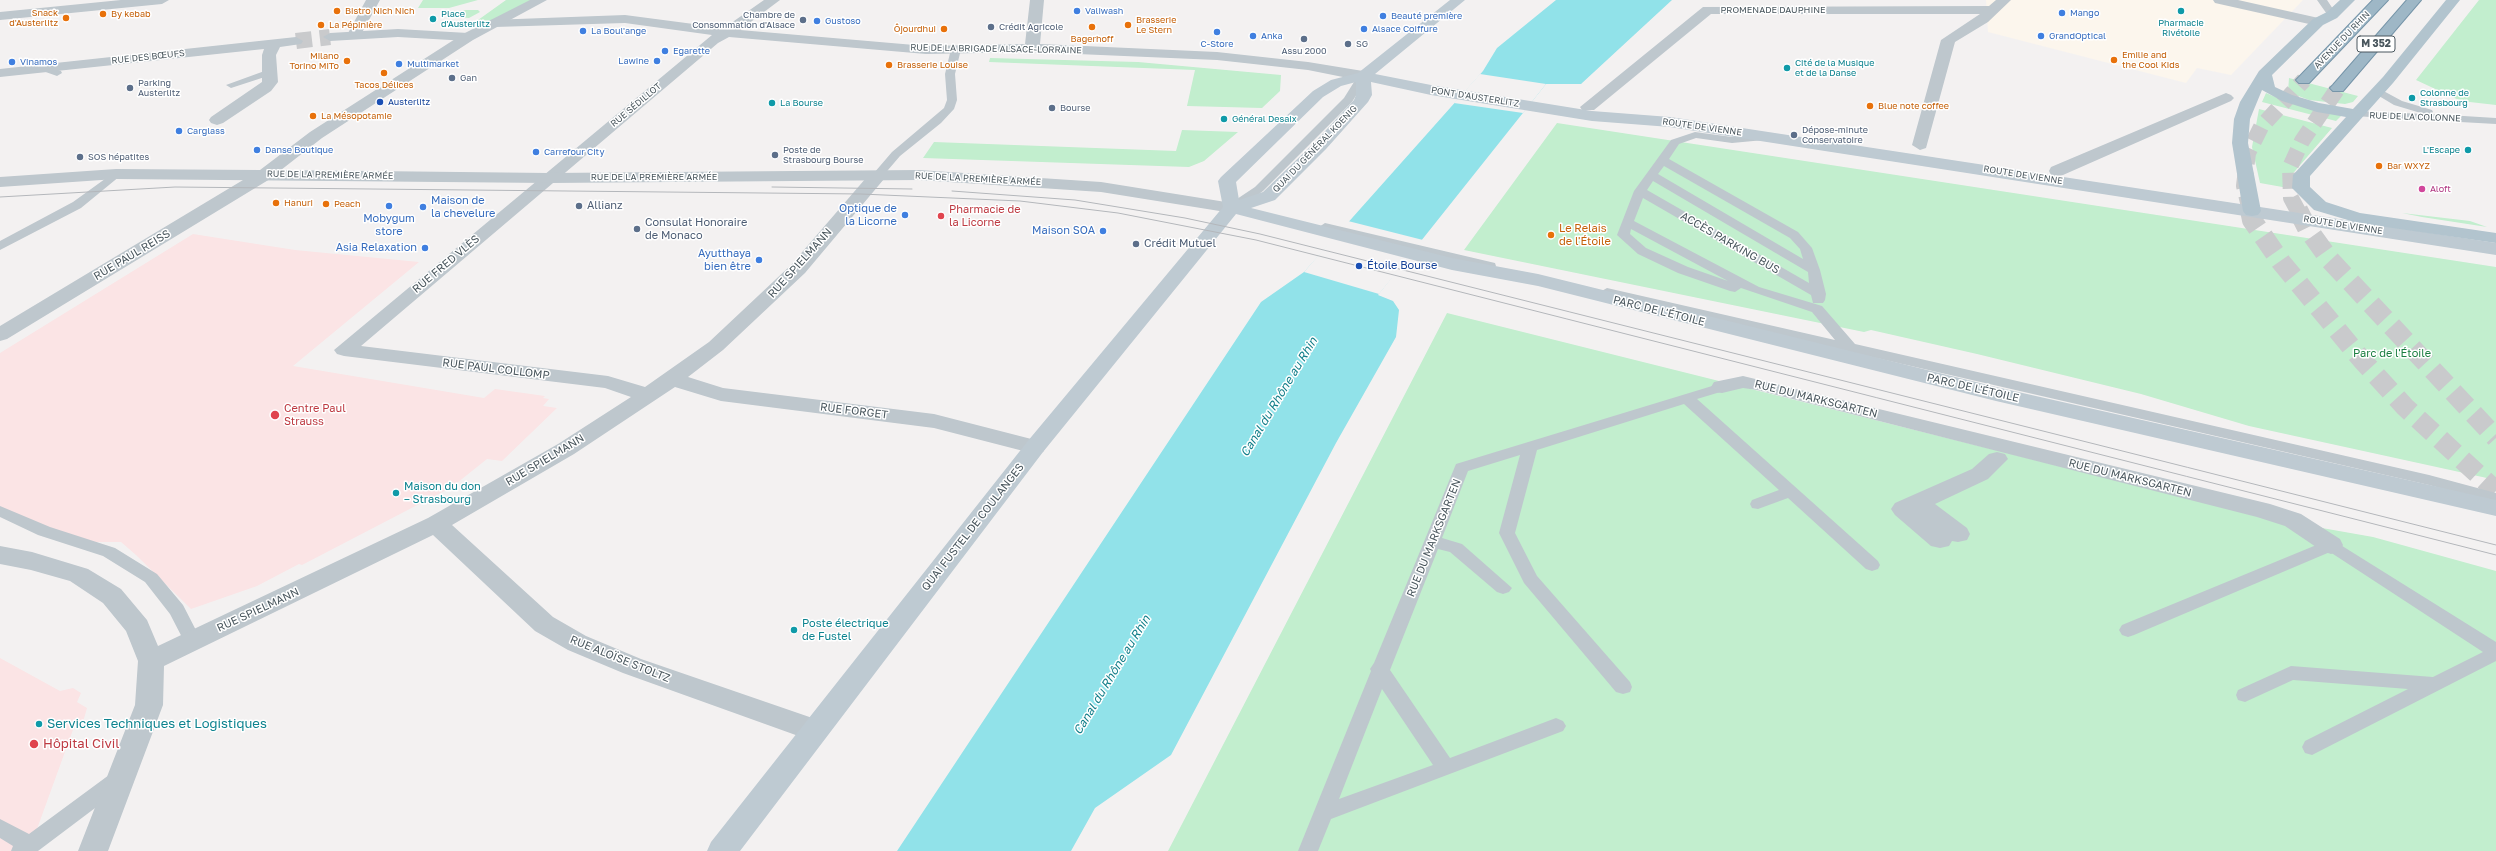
<!DOCTYPE html>
<meta charset="utf-8">
<style>
body{margin:0}
canvas{display:block;background:#f3f1f1}
</style>
<canvas width="2496" height="851"></canvas>
<script>
const g = document.querySelector('canvas').getContext('2d');
g.lineJoin = 'round';
function paint(path, color) { g.fillStyle = color; g.fill(path, 'evenodd'); }
const poly = rows => new Path2D(rows.map(r => 'M' + r).join(''));
function strokePath(path, color, width, dash) { g.strokeStyle = color; g.lineWidth = width; g.lineCap = dash ? 'butt' : 'round'; g.setLineDash(dash || []); g.stroke(path); }
function write(font, color, halo, rows, align = 'center') {
  g.font = font + ' "Golos Text",sans-serif'; g.lineWidth = 3; g.setLineDash([]); g.textBaseline = 'middle'; g.strokeStyle = halo; g.fillStyle = color; for (const [text, x, y, turn = 0] of rows) {
    g.save(); g.translate(x, y); g.rotate((+turn || 0) * Math.PI / 180); g.textAlign = isNaN(turn) ? turn : align; if (halo) g.strokeText(text, 0, 0); g.fillText(text, 0, 0); g.restore();
  }
}
paint(poly([
 [1986,0,2303,0,2231,75,2197,68,2186,83,1988,32]
]), '#fcf6ed');
paint(poly([
 [193,234,295,250,419,262,293,366,484,398,495,389,545,396,543,398,549,399,543,406,557,408,502,461,487,459,452,487,302,565,299,564,257,586,191,609,136,555,121,542,76,542,0,511,0,353],
 [0,658,60,691,73,688,81,693,77,702,87,708,83,722,74,727,29,851,0,851]
]), '#fbe4e5');
paint(poly([
 [423,0,478,0,449,8,418,8],
 [506,0,540,0,487,26,471,25],
 [2479,0,2496,0,2496,105,2461,101,2416,80],
 [466,10,478,10,480,12,469,18,453,17,458,12],
 [990,58,1138,62,1281,75,1280,91,1262,108,1187,106,1195,70,989,62],
 [2289,78,2358,96,2353,102,2345,104,2309,100,2288,92],
 [2266,93,2280,99,2344,113,2336,121,2262,102],
 [2259,109,2332,128,2289,178,2288,188,2260,183,2252,147],
 [1557,123,2496,267,2496,480,2249,426,2141,394,1977,354,1871,330,1864,332,1464,250],
 [1182,130,1238,132,1204,161,1189,167,923,158,934,142,1176,151],
 [2402,213,2470,221,2487,227,2422,217],
 [1447,313,2271,519,2373,537,2496,571,2496,851,1168,851]
]), '#c2eece');
paint(poly([
 [1556,0,1672,0,1581,84,1546,84,1378,295,1393,301,1399,310,1396,337,1336,443,1171,755,1095,808,1071,851,897,851,1261,302,1304,272,1483,71,1497,48]
]), '#91e2e9');
paint(poly([
 [1480,74,1546,84,1523,113,1454,103],
 [1348,221,1423,240,1379,294,1304,272]
]), '#f3f1f1');
strokePath(poly([
 [296,41,330,37]
]), '#c9cacc', 16, [16, 8]);
strokePath(poly([
 [2250,211,2244,186,2248,153,2261,127,2304,80],
 [2298,211,2291,198,2290,167,2302,141,2338,88]
]), '#c9cacc', 16, [16, 8]);
strokePath(poly([
 [2250,210,2252,220,2281,262,2362,360,2405,407,2493,488],
 [2298,210,2307,228,2330,260,2496,438]
]), '#c9cacc', 20, [20, 10]);
strokePath(poly([
 [2492,487,2496,491]
]), '#c9cacc', 26, [26, 14]);
const trunk = poly([
 [2373,0,2388,0,2309,83,2299,83,2296,80,2299,77,2373,0],
 [2407,0,2421,0,2343,91,2333,91,2330,88,2333,85,2407,0]
]);
strokePath(trunk, '#7695a9', 2);
paint(poly([
 [2317,0,2327,0,2337,15,2335,17,2329,17,2317,0],
 [956,46,961,49,955,74,957,100,954,109,941,123,900,156,882,177,874,177,874,173,892,152,944,108,947,100,945,74,951,49,956,46],
 [44,65,61,71,62,73,57,76,40,70,39,68,44,65],
 [270,69,275,72,274,74,231,88,226,85,270,69],
 [1363,73,1368,76,1352,102,1263,191,1236,211,1228,211,1226,208,1228,205,1255,187,1344,98,1359,74,1363,73],
 [2378,88,2402,101,2432,110,2433,112,2431,114,2496,118,2496,124,2353,116,2353,112,2357,111,2424,114,2394,105,2374,93,2373,91,2378,88],
 [1695,132,1732,137,1768,135,1770,137,1764,140,1732,143,1696,138,1679,144,1669,159,1798,232,1812,248,1820,270,1826,294,1825,300,1823,303,1813,303,1811,295,1643,198,1634,221,1759,287,1822,306,1855,344,2429,475,2496,493,2496,503,2429,485,1602,295,1600,292,1607,288,1835,340,1812,312,1741,288,1735,292,1730,291,1678,273,1638,254,1617,235,1634,191,1671,140,1695,132],
 [1664,166,1790,238,1800,249,1803,259,1658,174,1664,166],
 [1653,181,1808,272,1809,283,1647,190,1653,181],
 [1631,229,1728,281,1688,267,1646,248,1630,234,1631,229],
 [116,171,122,174,120,176,81,208,0,250,0,241,73,202,116,171],
 [1325,223,1495,263,1496,266,1490,270,1321,230,1319,227,1325,223],
 [1722,383,1729,387,1727,390,1697,399,1878,561,1880,565,1878,569,1872,571,1866,569,1788,498,1758,509,1752,508,1750,504,1752,500,1779,490,1684,404,1537,450,1515,533,1537,576,1630,682,1632,687,1630,692,1623,694,1616,692,1524,583,1499,533,1520,455,1468,471,1442,538,1462,544,1512,588,1509,592,1503,594,1497,592,1450,552,1438,549,1390,670,1450,758,1556,718,1563,721,1566,726,1563,731,1331,819,1318,851,1298,851,1371,671,1370,669,1374,663,1456,464,1722,383],
 [1382,689,1433,765,1339,799,1382,689],
 [0,506,50,527,115,548,157,574,183,605,201,640,198,645,192,647,186,645,170,614,145,582,103,556,38,535,0,517,0,506],
 [2331,539,2496,642,2496,661,2312,755,2305,753,2302,747,2305,741,2408,689,2293,680,2245,702,2238,700,2236,695,2238,690,2291,666,2433,677,2483,652,2330,552,2134,635,2128,637,2122,635,2119,630,2122,625,2331,539],
 [116,773,123,775,126,781,123,787,38,851,11,851,13,846,0,838,0,819,29,834,109,775,116,773]
]), '#bec7cd');
paint(poly([
 [121,0,169,0,162,4,0,20,0,12,121,0],
 [366,0,380,0,359,38,349,38,347,35,366,0],
 [1996,0,2011,0,1988,22,1955,42,1926,148,1920,150,1912,145,1941,40,1980,14,1711,14,1594,110,1582,110,1580,107,1703,7,1989,6,1996,0],
 [2213,0,2238,0,2323,19,2325,22,2318,26,2215,3,2213,0],
 [2226,93,2231,95,2234,98,2231,101,2063,175,2057,176,2051,175,2049,171,2051,167,2226,93],
 [1997,452,2005,454,2008,459,1988,479,1935,504,1967,528,1970,534,1967,540,1958,542,1952,541,1949,546,1940,548,1931,546,1895,515,1891,509,1895,503,1972,469,1989,454,1997,452]
]), '#bec7cd');
paint(poly([
 [764,0,780,0,740,30,926,46,1025,44,1030,0,1044,0,1040,44,1217,52,1308,62,1363,71,1371,76,1363,81,1308,70,1217,60,1031,52,926,54,729,37,718,43,361,346,608,376,645,387,709,342,791,265,872,171,884,171,886,175,884,179,805,273,723,350,688,377,723,388,934,414,1043,442,1046,447,1043,452,1035,454,934,428,721,401,675,387,574,454,452,525,553,617,586,636,641,659,824,722,828,730,824,738,814,741,804,738,623,673,568,650,535,631,433,535,164,666,163,705,108,851,78,851,135,705,138,661,126,631,103,603,70,581,31,570,0,564,0,546,32,552,88,569,121,589,147,620,158,646,428,518,558,444,631,397,605,388,344,356,337,354,334,350,712,35,625,23,495,27,490,26,488,23,490,20,625,15,724,28,764,0],
 [398,29,468,33,475,37,468,41,398,37,330,41,323,37,330,33,398,29],
 [296,37,303,41,301,44,280,47,276,55,278,82,271,91,223,123,217,125,211,123,209,120,211,117,262,82,262,55,264,49,0,77,0,69,296,37],
 [264,170,270,171,272,175,270,179,7,339,0,341,0,326,258,171,264,170],
 [1743,376,2270,504,2301,514,2340,539,2343,545,2340,551,2331,554,2322,551,2285,526,2257,517,1757,390,1743,388,1722,393,1714,392,1711,387,1714,382,1743,376]
]), '#bec7cd');
paint(poly([
 [530,0,547,0,473,40,322,138,281,170,549,173,919,170,1101,182,1232,203,1238,204,1241,208,1238,212,1232,213,1101,192,919,180,549,183,116,179,0,187,0,177,116,169,260,170,310,132,463,34,530,0]
]), '#bec7cd');
paint(poly([
 [1450,0,1465,0,1375,74,1431,85,1592,111,1670,117,2496,243,2496,255,1670,127,1592,121,1431,95,1371,82,1372,95,1368,102,1326,149,1275,200,1251,208,1452,258,1538,274,1996,387,2496,500,2496,516,1996,401,1538,286,1452,270,1236,214,1043,452,740,851,707,851,711,842,1027,442,1223,207,1218,181,1221,177,1313,91,1331,80,1358,73,1450,0],
 [1356,82,1356,95,1354,100,1314,143,1263,192,1239,200,1236,182,1323,97,1341,86,1356,82]
]), '#becad2');
paint(poly([
 [2340,0,2355,0,2337,18,2323,25,2272,75,2275,87,2292,95,2319,103,2353,109,2383,77,2446,0,2460,0,2393,83,2310,176,2310,187,2326,202,2360,213,2496,233,2496,243,2358,223,2314,210,2292,188,2293,175,2346,117,2317,112,2282,101,2262,90,2250,119,2248,143,2261,211,2258,215,2252,216,2246,215,2243,211,2232,143,2234,119,2240,102,2259,71,2313,19,2327,12,2340,0]
]), '#b2c4ce');
paint(trunk, '#9eb7c6');
strokePath(poly([
 [772,187,912,189],
 [952,191,1075,200,1185,218,1260,234,2496,545],
 [0,197,175,187,861,194,1020,201,1118,213,1256,240,2496,555]
]), '#b4b7bb', 1);
for (const [x, y, r, color] of [
 [337,11,4,"#e8710a"],
 [1077,11,4,"#3f7fe0"],
 [2181,11,4,"#0f9aa8"],
 [2062,13,4,"#3f7fe0"],
 [103,14,4,"#e8710a"],
 [1383,16,4,"#3f7fe0"],
 [66,18,4,"#e8710a"],
 [433,19,4,"#0f9aa8"],
 [803,20,4,"#5c6f8a"],
 [817,21,4,"#3f7fe0"],
 [321,25,4,"#e8710a"],
 [1128,25,4,"#e8710a"],
 [991,27,4,"#5c6f8a"],
 [1092,27,4,"#e8710a"],
 [944,29,4,"#e8710a"],
 [1364,29,4,"#3f7fe0"],
 [583,31,4,"#3f7fe0"],
 [1217,32,4,"#3f7fe0"],
 [1253,36,4,"#3f7fe0"],
 [2041,36,4,"#3f7fe0"],
 [1304,39,4,"#5c6f8a"],
 [1348,44,4,"#5c6f8a"],
 [665,51,4,"#3f7fe0"],
 [2114,60,4,"#e8710a"],
 [347,61,4,"#e8710a"],
 [657,61,4,"#3f7fe0"],
 [12,62,4,"#3f7fe0"],
 [399,64,4,"#3f7fe0"],
 [889,65,4,"#e8710a"],
 [1787,68,4,"#0f9aa8"],
 [384,73,4,"#e8710a"],
 [452,78,4,"#5c6f8a"],
 [130,88,4,"#5c6f8a"],
 [2412,98,4,"#0f9aa8"],
 [380,102,4,"#1a4fb4"],
 [772,103,4,"#0f9aa8"],
 [1870,106,4,"#e8710a"],
 [1052,108,4,"#5c6f8a"],
 [313,116,4,"#e8710a"],
 [1224,119,4,"#0f9aa8"],
 [179,131,4,"#3f7fe0"],
 [1794,135,4,"#5c6f8a"],
 [257,150,4,"#3f7fe0"],
 [2468,150,4,"#0f9aa8"],
 [536,152,4,"#3f7fe0"],
 [775,155,4,"#5c6f8a"],
 [80,157,4,"#5c6f8a"],
 [2379,166,4,"#e8710a"],
 [2422,189,4,"#d1479c"],
 [276,203,4,"#e8710a"],
 [326,204,4,"#e8710a"],
 [389,206,4,"#3f7fe0"],
 [579,206,4,"#5c6f8a"],
 [423,207,4,"#3f7fe0"],
 [905,215,4,"#3f7fe0"],
 [941,216,4,"#e0444e"],
 [637,229,4,"#5c6f8a"],
 [1103,231,4,"#3f7fe0"],
 [1551,235,4,"#e8710a"],
 [1136,244,4,"#5c6f8a"],
 [425,248,4,"#3f7fe0"],
 [759,260,4,"#3f7fe0"],
 [1359,266,4,"#1a4fb4"],
 [275,415,5,"#e0444e"],
 [396,493,4,"#0f9aa8"],
 [794,630,4,"#0f9aa8"],
 [39,724,4,"#0f9aa8"],
 [34,744,5,"#e0444e"]
]) { const dot = new Path2D(); dot.arc(x, y, r, 0, 2 * Math.PI); g.fillStyle = color; g.fill(dot); strokePath(dot, '#fff', 1.5); }
write('9px', '#4a575e', '#fff', [
 ["PROMENADE DAUPHINE",1773,10],
 ["AVENUE DU RHIN",2342,40,-46],
 ["RUE DE LA BRIGADE ALSACE-LORRAINE",996,49,1],
 ["RUE DES BŒUFS",148,57,-6],
 ["PONT D'AUSTERLITZ",1475,97,9],
 ["RUE SÉDILLOT",636,105,-40],
 ["RUE DE LA COLONNE",2415,117,2],
 ["ROUTE DE VIENNE",1702,127,8],
 ["QUAI DU GÉNÉRAL KOENIG",1315,149,-46],
 ["RUE DE LA PREMIÈRE ARMÉE",330,175,1],
 ["ROUTE DE VIENNE",2023,175,9],
 ["RUE DE LA PREMIÈRE ARMÉE",654,177],
 ["RUE DE LA PREMIÈRE ARMÉE",978,179,3],
 ["ROUTE DE VIENNE",2343,225,9]
]);
write('9px', '#c56008', '#fff', [
 ["Bistro Nich Nich",345,11],
 ["Snack",58,13,"right"],
 ["d'Austerlitz",58,23,"right"],
 ["By kebab",111,14],
 ["Brasserie",1136,20],
 ["Le Stern",1136,30],
 ["La Pépinière",329,25],
 ["Ôjourdhui",936,29,"right"],
 ["Bagerhoff",1092,39,"center"],
 ["Emilie and",2122,55],
 ["the Cool Kids",2122,65],
 ["Milano",339,56,"right"],
 ["Torino MiTo",339,66,"right"],
 ["Brasserie Louise",897,65],
 ["Tacos Délices",384,85,"center"],
 ["Blue note coffee",1878,106],
 ["La Mésopotamie",321,116],
 ["Bar WXYZ",2387,166],
 ["Hanuri",284,203],
 ["Peach",334,204]
], 'left');
write('9px', '#366cbe', '#fff', [
 ["Valiwash",1085,11],
 ["Mango",2070,13],
 ["Beauté première",1391,16],
 ["Gustoso",825,21],
 ["Alsace Coiffure",1372,29],
 ["La Boul'ange",591,31],
 ["Anka",1261,36],
 ["GrandOptical",2049,36],
 ["C-Store",1217,44,"center"],
 ["Egarette",673,51],
 ["Lawine",649,61,"right"],
 ["Vinamos",20,62],
 ["Multimarket",407,64],
 ["Carglass",187,131],
 ["Danse Boutique",265,150],
 ["Carrefour City",544,152]
], 'left');
write('9px', '#0d838f', '#fff', [
 ["Place",441,14],
 ["d'Austerlitz",441,24],
 ["Pharmacie",2181,23,"center"],
 ["Rivétoile",2181,33,"center"],
 ["Cité de la Musique",1795,63],
 ["et de la Danse",1795,73],
 ["Colonne de",2420,93],
 ["Strasbourg",2420,103],
 ["La Bourse",780,103],
 ["Général Desaix",1232,119],
 ["L'Escape",2460,150,"right"]
], 'left');
write('9px', '#4e5e75', '#fff', [
 ["Chambre de",795,15,"right"],
 ["Consommation d'Alsace",795,25,"right"],
 ["Crédit Agricole",999,27],
 ["SG",1356,44],
 ["Assu 2000",1304,51,"center"],
 ["Gan",460,78],
 ["Parking",138,83],
 ["Austerlitz",138,93],
 ["Bourse",1060,108],
 ["Dépose-minute",1802,130],
 ["Conservatoire",1802,140],
 ["Poste de",783,150],
 ["Strasbourg Bourse",783,160],
 ["SOS hépatites",88,157]
], 'left');
write('9px', '#164399', '#fff', [
 ["Austerlitz",388,102]
], 'left');
write('9px', '#b23c85', '#fff', [
 ["Aloft",2430,189]
], 'left');
for (const [x, y, w] of [
 [2376,44,38]
]) { const box = new Path2D(); box.roundRect(x - w / 2, y - 8, w, 16, 3); g.fillStyle = '#fff'; g.fill(box); strokePath(box, '#4a575e', 1); }
write('bold 10px', '#4a575e', null, [
 ["M 352",2376,44]
]);
write('11px', '#366cbe', '#fff', [
 ["Maison de",431,201,"left"],
 ["la chevelure",431,214,"left"],
 ["Optique de",897,209],
 ["la Licorne",897,222],
 ["Mobygum",389,219,"center"],
 ["store",389,232,"center"],
 ["Maison SOA",1095,231],
 ["Asia Relaxation",417,248],
 ["Ayutthaya",751,254],
 ["bien être",751,267]
], 'right');
write('11px', '#4e5e75', '#fff', [
 ["Allianz",587,206],
 ["Consulat Honoraire",645,223],
 ["de Monaco",645,236],
 ["Crédit Mutuel",1144,244]
], 'left');
write('11px', '#be3a42', '#fff', [
 ["Pharmacie de",949,210],
 ["la Licorne",949,223],
 ["Centre Paul",284,409],
 ["Strauss",284,422]
], 'left');
write('11px', '#c56008', '#fff', [
 ["Le Relais",1559,229],
 ["de l'Étoile",1559,242]
], 'left');
write('11px', '#4a575e', '#fff', [
 ["ACCÈS PARKING BUS",1730,243,30],
 ["RUE PAUL REISS",132,255,-31],
 ["RUE SPIELMANN",800,263,-48],
 ["RUE FRED VLÈS",446,264,-40],
 ["PARC DE L'ÉTOILE",1659,311,14],
 ["RUE PAUL COLLOMP",496,369,7],
 ["PARC DE L'ÉTOILE",1973,388,13],
 ["RUE DU MARKSGARTEN",1816,399,14],
 ["RUE FORGET",854,411,7],
 ["RUE SPIELMANN",545,460,-31],
 ["RUE DU MARKSGARTEN",2130,478,14],
 ["QUAI FUSTEL DE COULANGES",973,527,-52],
 ["RUE DU MARKSGARTEN",1434,538,-68],
 ["RUE SPIELMANN",258,610,-25],
 ["RUE ALOÏSE STOLTZ",620,659,22]
]);
write('11px', '#164399', '#fff', [
 ["Étoile Bourse",1367,266]
], 'left');
write('11px', '#1b7e41', '#fff', [
 ["Parc de l'Étoile",2392,354]
]);
write('11px', '#0d838f', '#fff', [
 ["Maison du don",404,487],
 ["– Strasbourg",404,500],
 ["Poste électrique",802,624],
 ["de Fustel",802,637]
], 'left');
write('italic 12px', '#127f8a', '#fff', [
 ["Canal du Rhône au Rhin",1279,397,-59],
 ["Canal du Rhône au Rhin",1112,675,-59]
]);
write('13px', '#0d838f', '#fff', [
 ["Services Techniques et Logistiques",47,724]
], 'left');
write('13px', '#be3a42', '#fff', [
 ["Hôpital Civil",43,744]
], 'left');
</script>
